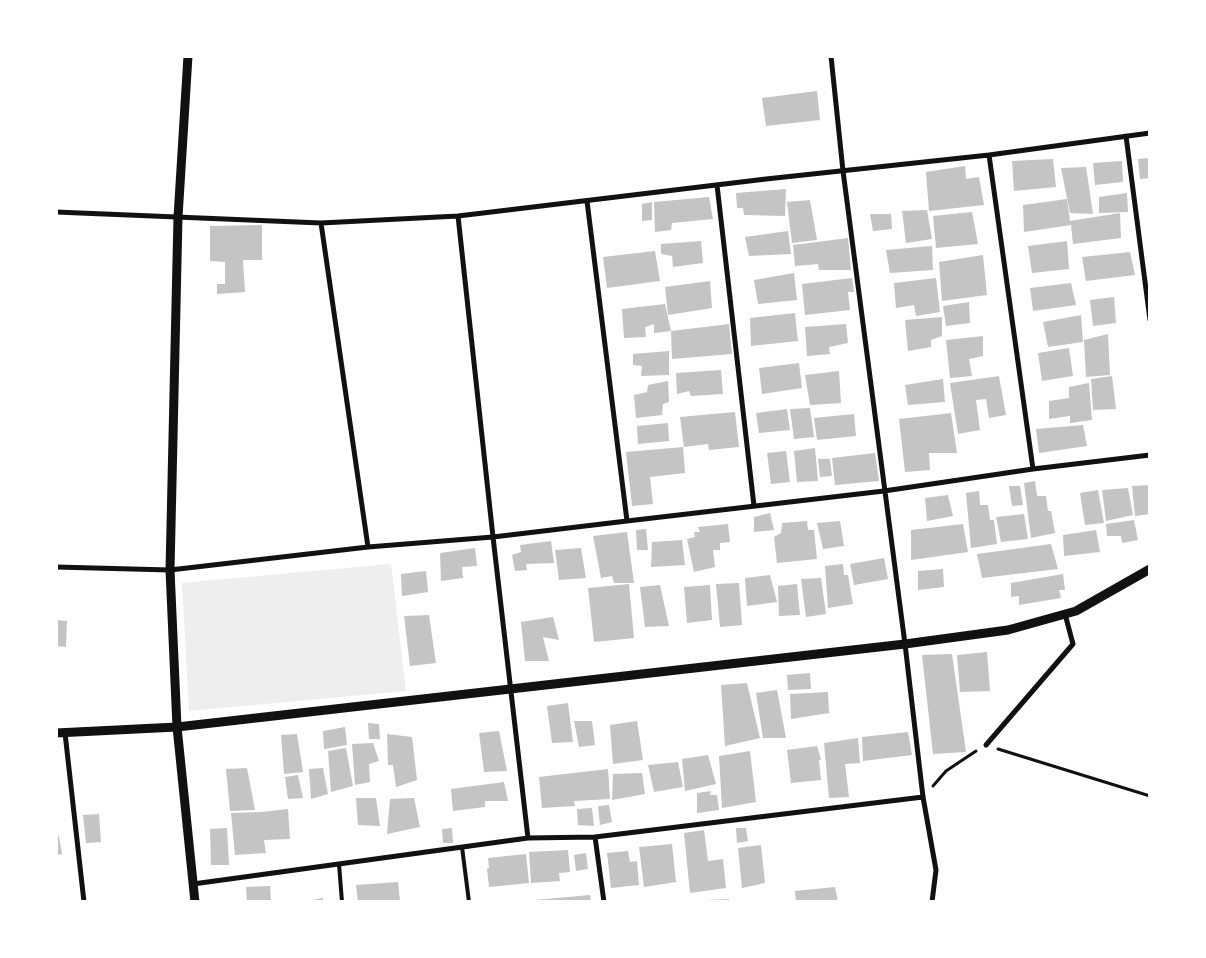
<!DOCTYPE html>
<style>
body{margin:0}
#map{position:relative;width:1206px;height:958px;overflow:hidden;background:#fff;font-family:"Public Sans",sans-serif}
canvas{display:block}
.frame{position:absolute;inset:0;border:58px solid #fff;pointer-events:none}
</style>
<div id="map">
<canvas width="1206" height="958"></canvas>
<div class="frame"></div>
</div>
<script>
const g = document.querySelector('canvas').getContext('2d');
g.lineJoin = 'round';
function paint(path, color) { g.fillStyle = color; g.fill(path, 'evenodd'); }
const poly = rows => new Path2D(rows.map(r => 'M' + r).join(''));
function strokePath(path, color, width, dash) { g.strokeStyle = color; g.lineWidth = width; g.lineCap = dash ? 'butt' : 'round'; g.setLineDash(dash || []); g.stroke(path); }
paint(poly([
 [391,564,406,691,189,711,182,583]
]), '#eee');
paint(poly([
 [817,91,820,120,766,126,762,98],
 [1150,158,1150,178,1140,179,1138,159],
 [1053,159,1056,187,1014,191,1012,161],
 [1122,161,1123,182,1095,185,1093,163],
 [965,166,966,179,979,177,984,205,929,211,926,172],
 [1086,167,1093,214,1070,213,1061,168],
 [786,189,785,216,744,215,743,208,737,208,736,193],
 [1127,193,1128,212,1099,213,1099,197],
 [709,197,713,219,672,223,671,230,655,232,654,202],
 [1067,199,1070,221,1120,213,1121,238,1073,244,1071,225,1024,232,1023,205],
 [810,200,817,240,792,243,787,202],
 [652,202,652,220,642,221,642,204],
 [927,210,932,239,906,243,902,211],
 [972,212,978,244,936,248,933,216],
 [870,214,891,214,892,229,873,231],
 [262,225,262,260,243,260,245,292,217,294,217,284,225,284,225,262,210,261,210,226],
 [788,231,791,254,749,256,745,237],
 [848,238,851,270,819,270,818,264,795,266,793,245],
 [701,241,703,263,673,267,672,256,661,254,661,244],
 [1067,241,1069,269,1032,273,1028,246],
 [932,246,933,270,890,273,886,250],
 [655,251,660,281,607,288,603,257],
 [1130,252,1135,275,1086,281,1082,257],
 [983,255,987,295,942,301,939,262],
 [794,273,797,300,758,304,754,280],
 [852,278,854,292,848,292,850,310,805,315,802,284],
 [936,278,940,312,916,316,914,305,896,308,894,283],
 [710,281,712,308,668,315,665,287],
 [1071,283,1076,305,1033,311,1030,288],
 [1114,297,1116,323,1093,326,1090,300],
 [969,302,970,323,946,326,943,306],
 [665,304,671,331,654,333,654,324,645,327,646,337,624,338,622,309],
 [795,313,798,341,751,346,750,318],
 [1081,315,1083,342,1048,347,1043,322],
 [942,317,942,336,931,340,931,347,908,351,905,320],
 [729,324,732,354,672,359,671,331],
 [846,324,848,343,829,347,830,354,807,356,805,327],
 [1108,334,1110,375,1086,377,1084,340],
 [983,336,983,356,969,359,972,376,950,378,946,340],
 [1069,348,1073,376,1042,381,1038,353],
 [669,351,669,375,641,376,642,366,633,365,633,354],
 [799,363,802,388,762,394,759,368],
 [721,370,723,394,691,396,689,391,677,394,676,373],
 [839,371,841,403,810,405,805,375],
 [999,376,1006,415,989,418,986,399,976,400,980,430,958,434,950,383],
 [1112,376,1116,409,1093,410,1091,379],
 [943,379,945,402,908,405,905,385],
 [668,381,669,402,663,404,662,415,636,418,634,395,647,392,648,385],
 [1089,383,1092,420,1070,423,1070,416,1049,419,1049,401,1069,398,1069,387],
 [810,408,814,437,794,439,790,409],
 [787,409,790,430,759,433,756,413],
 [735,412,739,447,709,450,708,444,684,447,680,417],
 [951,413,957,453,929,453,930,470,905,472,899,419],
 [854,414,856,436,817,440,814,418],
 [668,423,669,441,638,444,637,426],
 [1083,425,1087,446,1039,453,1036,429],
 [683,447,685,473,650,477,653,504,632,506,626,452],
 [815,448,818,481,797,482,794,451],
 [786,451,790,482,771,484,767,453],
 [875,453,879,481,835,485,832,458],
 [818,459,830,459,832,476,820,477],
 [1035,481,1037,496,1046,496,1048,511,1051,511,1055,533,1031,538,1024,483],
 [1150,485,1150,514,1135,516,1132,486],
 [1009,486,1020,486,1023,505,1012,506],
 [1128,488,1133,515,1106,521,1102,490],
 [1098,490,1104,523,1085,525,1080,493],
 [979,491,980,505,988,505,990,520,994,520,997,544,971,548,966,493],
 [948,495,953,516,927,521,925,498],
 [770,513,774,530,754,532,754,517],
 [1024,514,1028,539,1001,542,996,517],
 [1134,520,1138,540,1122,543,1121,536,1107,536,1106,524],
 [807,521,808,530,814,530,817,559,777,563,774,537,781,533,782,523],
 [840,521,844,546,823,549,817,523],
 [728,524,730,542,720,543,720,550,713,550,715,567,694,572,687,539,695,537,694,532,700,532,698,527],
 [963,524,968,552,911,560,911,530],
 [646,529,648,550,637,550,636,530],
 [1096,530,1100,552,1064,556,1063,535],
 [627,532,634,583,614,583,612,576,601,578,593,536],
 [682,540,685,565,651,567,652,542],
 [551,541,554,563,526,564,527,570,515,571,512,555,521,552,520,545],
 [1051,544,1058,569,982,578,977,554],
 [475,548,477,566,462,567,463,578,441,581,440,553],
 [581,548,586,578,559,580,555,550],
 [884,558,888,579,854,585,850,564],
 [843,564,844,575,848,575,853,604,828,608,825,566],
 [943,569,944,587,918,590,918,571],
 [426,571,428,592,402,596,401,574],
 [1063,574,1065,590,1059,590,1061,598,1019,605,1019,596,1011,597,1011,583],
 [770,575,777,602,747,606,745,578],
 [821,578,826,614,806,617,801,579],
 [739,583,742,625,720,627,716,584],
 [629,584,634,638,594,642,588,588],
 [797,584,800,615,779,616,778,586],
 [660,585,669,626,645,627,640,587],
 [710,585,712,620,687,623,684,587],
 [429,615,436,663,410,666,404,616],
 [553,617,559,640,543,637,549,661,525,661,521,622],
 [56,620,67,621,66,647,56,646],
 [987,652,990,691,960,692,957,655],
 [952,654,966,752,933,754,922,655],
 [810,673,811,689,788,690,787,675],
 [747,683,760,738,725,746,721,685],
 [777,690,786,738,763,738,756,693],
 [828,692,829,713,791,719,790,694],
 [568,703,573,742,552,743,547,706],
 [574,721,592,721,595,745,579,747],
 [637,721,643,760,613,764,610,725],
 [368,723,379,724,380,739,369,739],
 [345,727,347,745,324,749,323,731],
 [499,731,507,771,484,772,479,733],
 [908,732,912,755,863,761,862,737],
 [297,734,303,772,284,774,281,735],
 [387,734,412,737,417,780,396,787,393,765,388,765],
 [858,738,860,763,845,764,849,797,829,798,824,743],
 [373,743,379,761,369,764,370,782,355,785,352,744],
 [817,746,821,760,819,760,821,780,791,783,787,750],
 [346,748,353,786,331,792,328,751],
 [750,751,756,802,722,808,719,756],
 [708,755,716,784,685,791,682,759],
 [678,762,683,787,654,792,648,765],
 [247,768,255,810,230,811,226,769],
 [323,768,328,794,311,799,309,769],
 [608,769,610,799,574,801,575,806,542,808,539,777],
 [642,773,645,794,612,800,613,774],
 [298,775,303,798,288,799,285,777],
 [504,782,508,801,485,801,485,807,453,811,451,789],
 [711,791,710,795,717,795,719,810,697,813,697,793],
 [356,798,376,798,380,826,358,825],
 [414,798,420,827,387,834,390,799],
 [609,805,612,822,600,825,598,806],
 [592,808,594,826,578,825,577,809],
 [288,809,290,839,264,840,266,853,235,855,231,813,261,812],
 [99,814,101,842,86,843,83,815],
 [227,828,229,865,211,865,210,829],
 [452,828,453,843,443,843,442,829],
 [736,828,746,828,748,841,737,843],
 [704,830,708,861,723,859,726,888,690,893,684,833],
 [56,836,59,836,62,854,56,855],
 [672,844,676,882,644,887,639,847],
 [761,845,765,883,742,888,738,848],
 [568,850,570,872,559,873,560,881,531,883,529,852],
 [628,851,630,862,637,861,639,885,611,888,607,853],
 [586,853,588,869,576,871,574,855],
 [526,854,529,883,489,887,487,869,489,868,488,858],
 [398,882,400,902,358,902,356,885],
 [270,886,271,902,247,902,246,887],
 [835,887,838,902,796,902,795,891],
 [590,895,591,902,535,902,535,900],
 [323,898,323,902,306,902,306,901],
 [729,899,729,902,705,902,704,900]
]), '#c4c4c4');
strokePath(poly([
 [998,749,1150,796],
 [933,786,946,771,976,751]
]), '#111', 3);
strokePath(poly([
 [462,847,469,902],
 [339,864,342,902]
]), '#111', 4);
strokePath(poly([
 [831,56,843,171,905,644,923,797,936,870,932,902],
 [1126,136,1150,320],
 [989,155,1033,469],
 [717,185,754,506],
 [587,201,627,521],
 [56,212,321,223,458,216,766,179,989,155,1150,133],
 [458,216,493,537,528,838],
 [321,223,368,547],
 [56,567,170,570,368,547,493,537,627,521,884,491,1033,469,1150,455],
 [65,733,84,902],
 [986,745,1073,644,1065,614],
 [595,837,604,902],
 [193,884,528,838,595,837,923,797]
]), '#111', 5);
strokePath(poly([
 [188,56,178,217,170,570,177,727,195,902],
 [56,733,177,727,905,644,1008,630,1076,611,1150,569]
]), '#111', 9);
</script>
